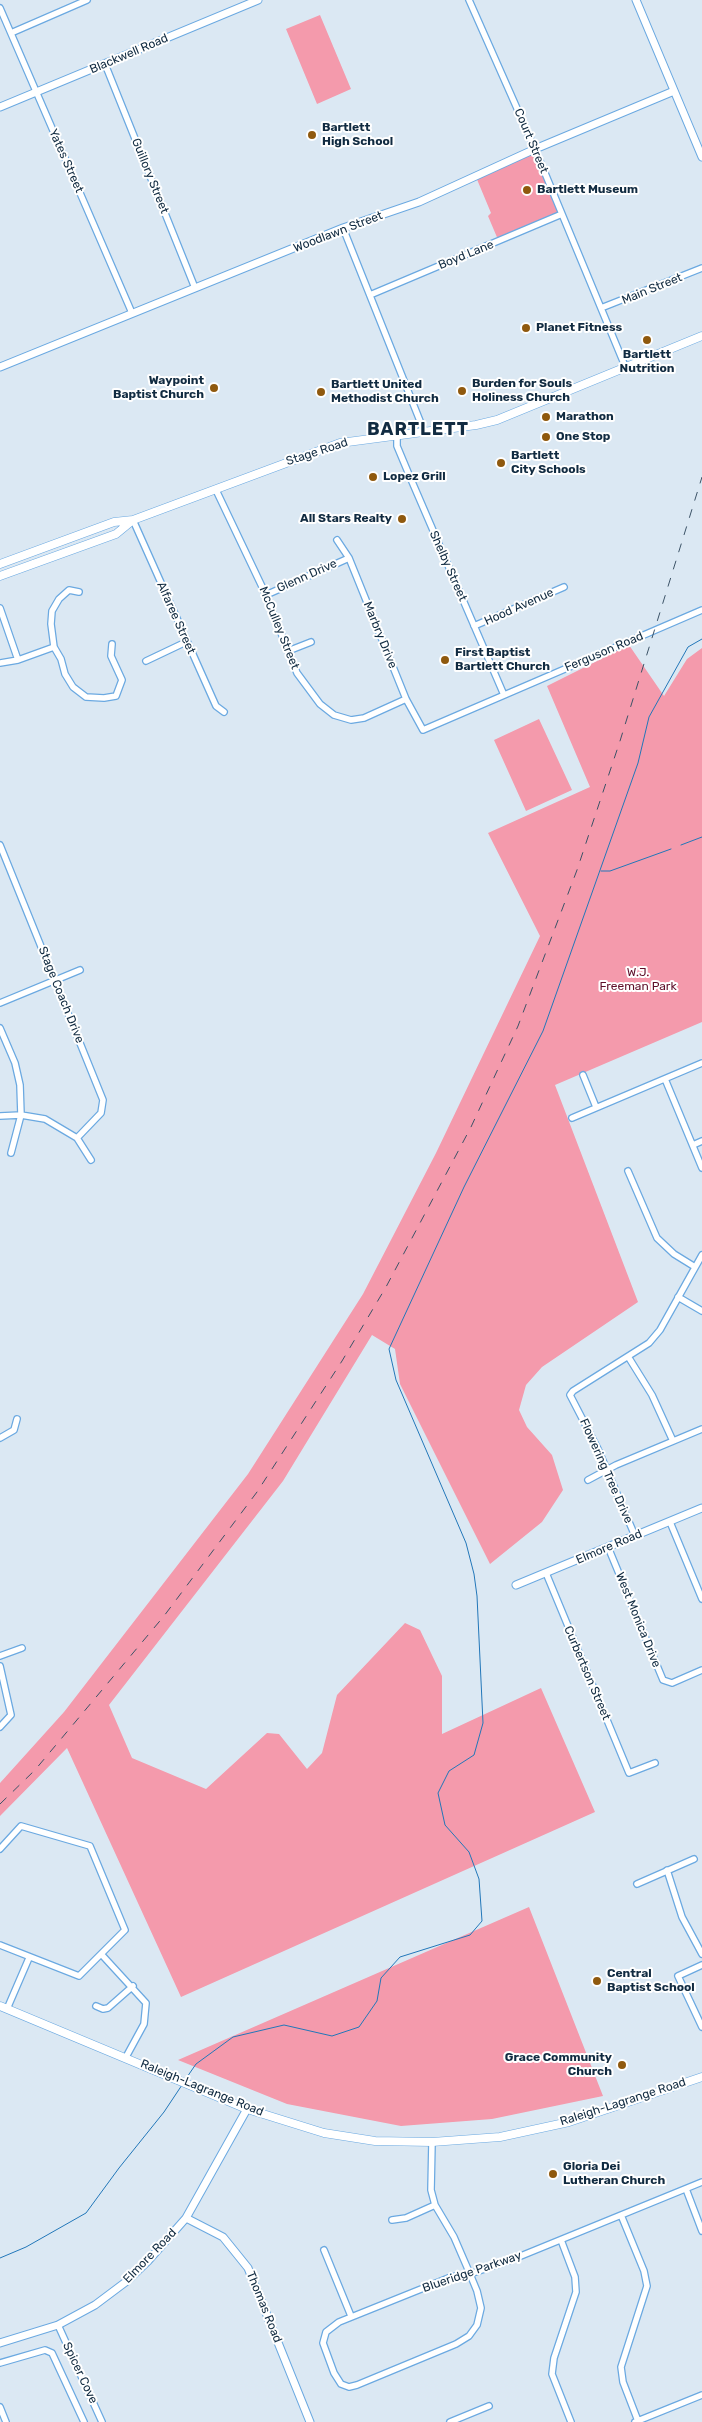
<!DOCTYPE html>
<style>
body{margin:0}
canvas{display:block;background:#dbe8f3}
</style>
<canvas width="702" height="2422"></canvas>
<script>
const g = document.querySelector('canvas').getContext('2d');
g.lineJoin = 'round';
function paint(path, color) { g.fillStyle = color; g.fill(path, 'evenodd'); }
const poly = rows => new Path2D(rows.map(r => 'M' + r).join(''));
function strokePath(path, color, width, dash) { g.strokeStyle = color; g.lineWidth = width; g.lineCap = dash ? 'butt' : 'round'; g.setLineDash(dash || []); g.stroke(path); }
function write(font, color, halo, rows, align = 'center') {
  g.font = font + ' Rubik,sans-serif'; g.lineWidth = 4; g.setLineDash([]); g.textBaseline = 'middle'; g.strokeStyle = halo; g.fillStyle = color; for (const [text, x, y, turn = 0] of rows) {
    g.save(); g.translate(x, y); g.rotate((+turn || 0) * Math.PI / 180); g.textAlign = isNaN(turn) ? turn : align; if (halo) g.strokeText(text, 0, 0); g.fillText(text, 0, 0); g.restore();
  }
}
paint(poly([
 [320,15,351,89,317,104,286,29],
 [535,149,562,214,499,242,488,216,491,213,476,177],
 [629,645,664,696,687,659,702,648,702,1022,555,1085,638,1302,542,1367,526,1385,519,1410,527,1427,552,1455,563,1490,542,1522,490,1564,400,1384,395,1349,372,1335,283,1481,109,1705,132,1758,206,1789,267,1733,279,1734,307,1769,322,1753,337,1695,405,1623,420,1630,442,1676,442,1734,541,1688,595,1812,181,1997,67,1748,0,1816,0,1783,64,1712,248,1474,363,1294,436,1153,540,936,488,833,590,787,547,686],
 [539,719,572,790,526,811,494,740],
 [529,1907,603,2096,492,2119,401,2126,287,2104,178,2060]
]), '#f49aac');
strokePath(poly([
 [681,845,702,837],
 [601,871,610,871,671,849],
 [185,2080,196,2064,233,2037,284,2025,332,2036,359,2027,377,2001,381,1978,400,1957,470,1935,482,1921,479,1879,469,1852,445,1825,438,1793,449,1771,474,1755,483,1723,477,1596,474,1574,466,1543,396,1380,389,1349,464,1187,543,1031,638,763,649,717,688,647,702,639],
 [0,2258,26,2247,86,2213,119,2168,164,2112,182,2085]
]), '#2277b9', 1);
const minor = poly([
 [469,0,535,149,625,366],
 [0,8,132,313],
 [11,33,87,0],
 [105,64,195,288],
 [343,228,424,431],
 [370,295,562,214],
 [601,308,702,268],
 [397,436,397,446,410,477,504,695],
 [216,490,266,595,297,673,320,704,334,715,351,720,364,718,406,699],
 [133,520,216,706,224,712],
 [337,540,349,558,406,699,423,730,702,610],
 [79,592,69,590,59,599,52,611,51,624,54,647,61,659,65,674,73,687,86,697,104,698,116,696,122,680,111,656,112,644],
 [266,595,349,558],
 [0,608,18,660],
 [474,626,564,587],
 [288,651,311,642],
 [146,661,186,642],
 [0,663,18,660,54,647],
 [0,845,103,1100,101,1113,77,1138],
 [0,1003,80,970],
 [0,1028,15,1063,20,1085,21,1115,11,1153],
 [583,1075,596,1107],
 [665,1079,702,1168],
 [0,1116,21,1115,45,1119,77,1138,91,1160],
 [572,1118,702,1063],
 [693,1145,702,1141],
 [628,1171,657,1238,674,1254,695,1267],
 [678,1297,702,1311],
 [629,1358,652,1395,673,1441],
 [0,1438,14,1430,17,1419],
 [588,1480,616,1465,702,1429],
 [670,1522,702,1599],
 [635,1536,598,1449,570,1395,573,1391,649,1343,660,1330,702,1255],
 [608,1547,663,1680,672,1683,702,1670],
 [546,1573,629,1773,655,1763],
 [0,1656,22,1648],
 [0,1666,11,1715,0,1727],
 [0,1849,21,1826,90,1846,125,1930,79,1976,0,1945],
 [667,1870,682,1917,702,1954],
 [637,1884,694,1859],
 [102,1955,146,2003,144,2024,126,2057],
 [702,1965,678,1976,702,2027],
 [96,2006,103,2009,108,2008,133,1986],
 [7,2009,29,1958],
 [432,2142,431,2190,435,2205,454,2237,470,2274,477,2291,481,2308,477,2325,469,2336,456,2344,357,2385,349,2387,341,2384,334,2373,323,2343,326,2332,339,2322,451,2277,470,2274,511,2260,702,2182],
 [686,2189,702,2231],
 [621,2215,644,2271,647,2286,621,2367,623,2382,638,2421],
 [392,2220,406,2218,435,2205],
 [561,2240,575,2277,576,2292,554,2358,552,2374,571,2422],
 [324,2250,351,2316],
 [58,2325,102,2422],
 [0,2363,45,2350,52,2353,84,2422],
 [0,2407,6,2422],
 [450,2422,489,2406],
 [635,2422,702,2395]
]);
const tertiary = poly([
 [636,0,702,157],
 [0,107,258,0],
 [0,367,343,228,419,202,535,149,674,91],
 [516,1585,702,1508],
 [186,2218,223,2237,248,2268,310,2422],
 [0,2343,58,2325,95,2305,127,2281,148,2261,186,2218,247,2109]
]);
const secondary = poly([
 [0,564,114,522,133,520,340,443,476,425,497,420,702,336],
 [0,576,116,534,133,520],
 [0,2006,247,2109,324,2133,375,2141,432,2142,500,2137,569,2122,702,2077]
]);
strokePath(minor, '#6ba9e1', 8);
strokePath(tertiary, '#6ba9e1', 9);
strokePath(secondary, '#6ba9e1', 9);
strokePath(minor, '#fff', 5.5);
strokePath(tertiary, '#fff', 7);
strokePath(secondary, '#fff', 8);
strokePath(poly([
 [0,1804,35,1770,164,1616,257,1492,342,1361,386,1287,471,1127,518,1026,577,870,620,741,702,477]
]), '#3c5367', 1, [9, 9]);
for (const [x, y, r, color] of [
 [312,135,5,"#8f590e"],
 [527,190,5,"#8f590e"],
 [526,328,5,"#8f590e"],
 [647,340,5,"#8f590e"],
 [214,388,5,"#8f590e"],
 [462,391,5,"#8f590e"],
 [321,392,5,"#8f590e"],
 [546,417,5,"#8f590e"],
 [546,437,5,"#8f590e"],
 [501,463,5,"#8f590e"],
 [373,477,5,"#8f590e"],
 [402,519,5,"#8f590e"],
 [445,660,5,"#8f590e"],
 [597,1981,5,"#8f590e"],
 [622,2065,5,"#8f590e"],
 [553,2174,5,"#8f590e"]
]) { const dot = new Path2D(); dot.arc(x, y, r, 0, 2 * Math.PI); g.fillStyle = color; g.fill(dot); strokePath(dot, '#fff', 2); }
write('12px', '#112b41', '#fff', [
 ["Blackwell Road",129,54,-23],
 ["Court Street",531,141,67],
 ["Yates Street",66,161,66],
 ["Guillory Street",150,176,68],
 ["Woodlawn Street",338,232,-21],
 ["Boyd Lane",466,255,-22],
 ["Main Street",652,289,-22],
 ["Stage Road",317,452,-18],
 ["Shelby Street",448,566,66],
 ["Glenn Drive",307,576,-24],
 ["Hood Avenue",519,607,-24],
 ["Alfaree Street",176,618,66],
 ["McCulley Street",279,628,68],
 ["Marbry Drive",380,635,68],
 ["Ferguson Road",604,652,-23],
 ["Stage Coach Drive",61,995,68],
 ["Flowering Tree Drive",606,1471,66],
 ["Elmore Road",609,1547,-23],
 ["West Monica Drive",638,1620,68],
 ["Curbertson Street",587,1673,67],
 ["Raleigh-Lagrange Road",202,2088,22],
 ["Raleigh-Lagrange Road",623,2102,-18],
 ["Elmore Road",150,2256,-46],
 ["Blueridge Parkway",472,2272,-19],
 ["Thomas Road",264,2307,68],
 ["Spicer Cove",80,2373,65]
]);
write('bold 12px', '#112b41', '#fff', [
 ["Bartlett",322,128],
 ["High School",322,142],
 ["Bartlett Museum",537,190],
 ["Planet Fitness",536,328],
 ["Bartlett",647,355,"center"],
 ["Nutrition",647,369,"center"],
 ["Waypoint",204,381,"right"],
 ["Baptist Church",204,395,"right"],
 ["Burden for Souls",472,384],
 ["Holiness Church",472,398],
 ["Bartlett United",331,385],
 ["Methodist Church",331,399],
 ["Marathon",556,417],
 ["One Stop",556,437],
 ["Bartlett",511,456],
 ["City Schools",511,470],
 ["Lopez Grill",383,477],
 ["All Stars Realty",392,519,"right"],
 ["First Baptist",455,653],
 ["Bartlett Church",455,667],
 ["Central",607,1974],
 ["Baptist School",607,1988],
 ["Grace Community",612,2058,"right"],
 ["Church",612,2072,"right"],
 ["Gloria Dei",563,2167],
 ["Lutheran Church",563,2181]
], 'left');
write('12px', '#5f0f2a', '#fff', [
 ["W.J.",638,973],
 ["Freeman Park",638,987]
]);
g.letterSpacing = '1px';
write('bold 18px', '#112b41', '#fff', [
 ["BARTLETT",418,430]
]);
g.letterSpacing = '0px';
</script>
